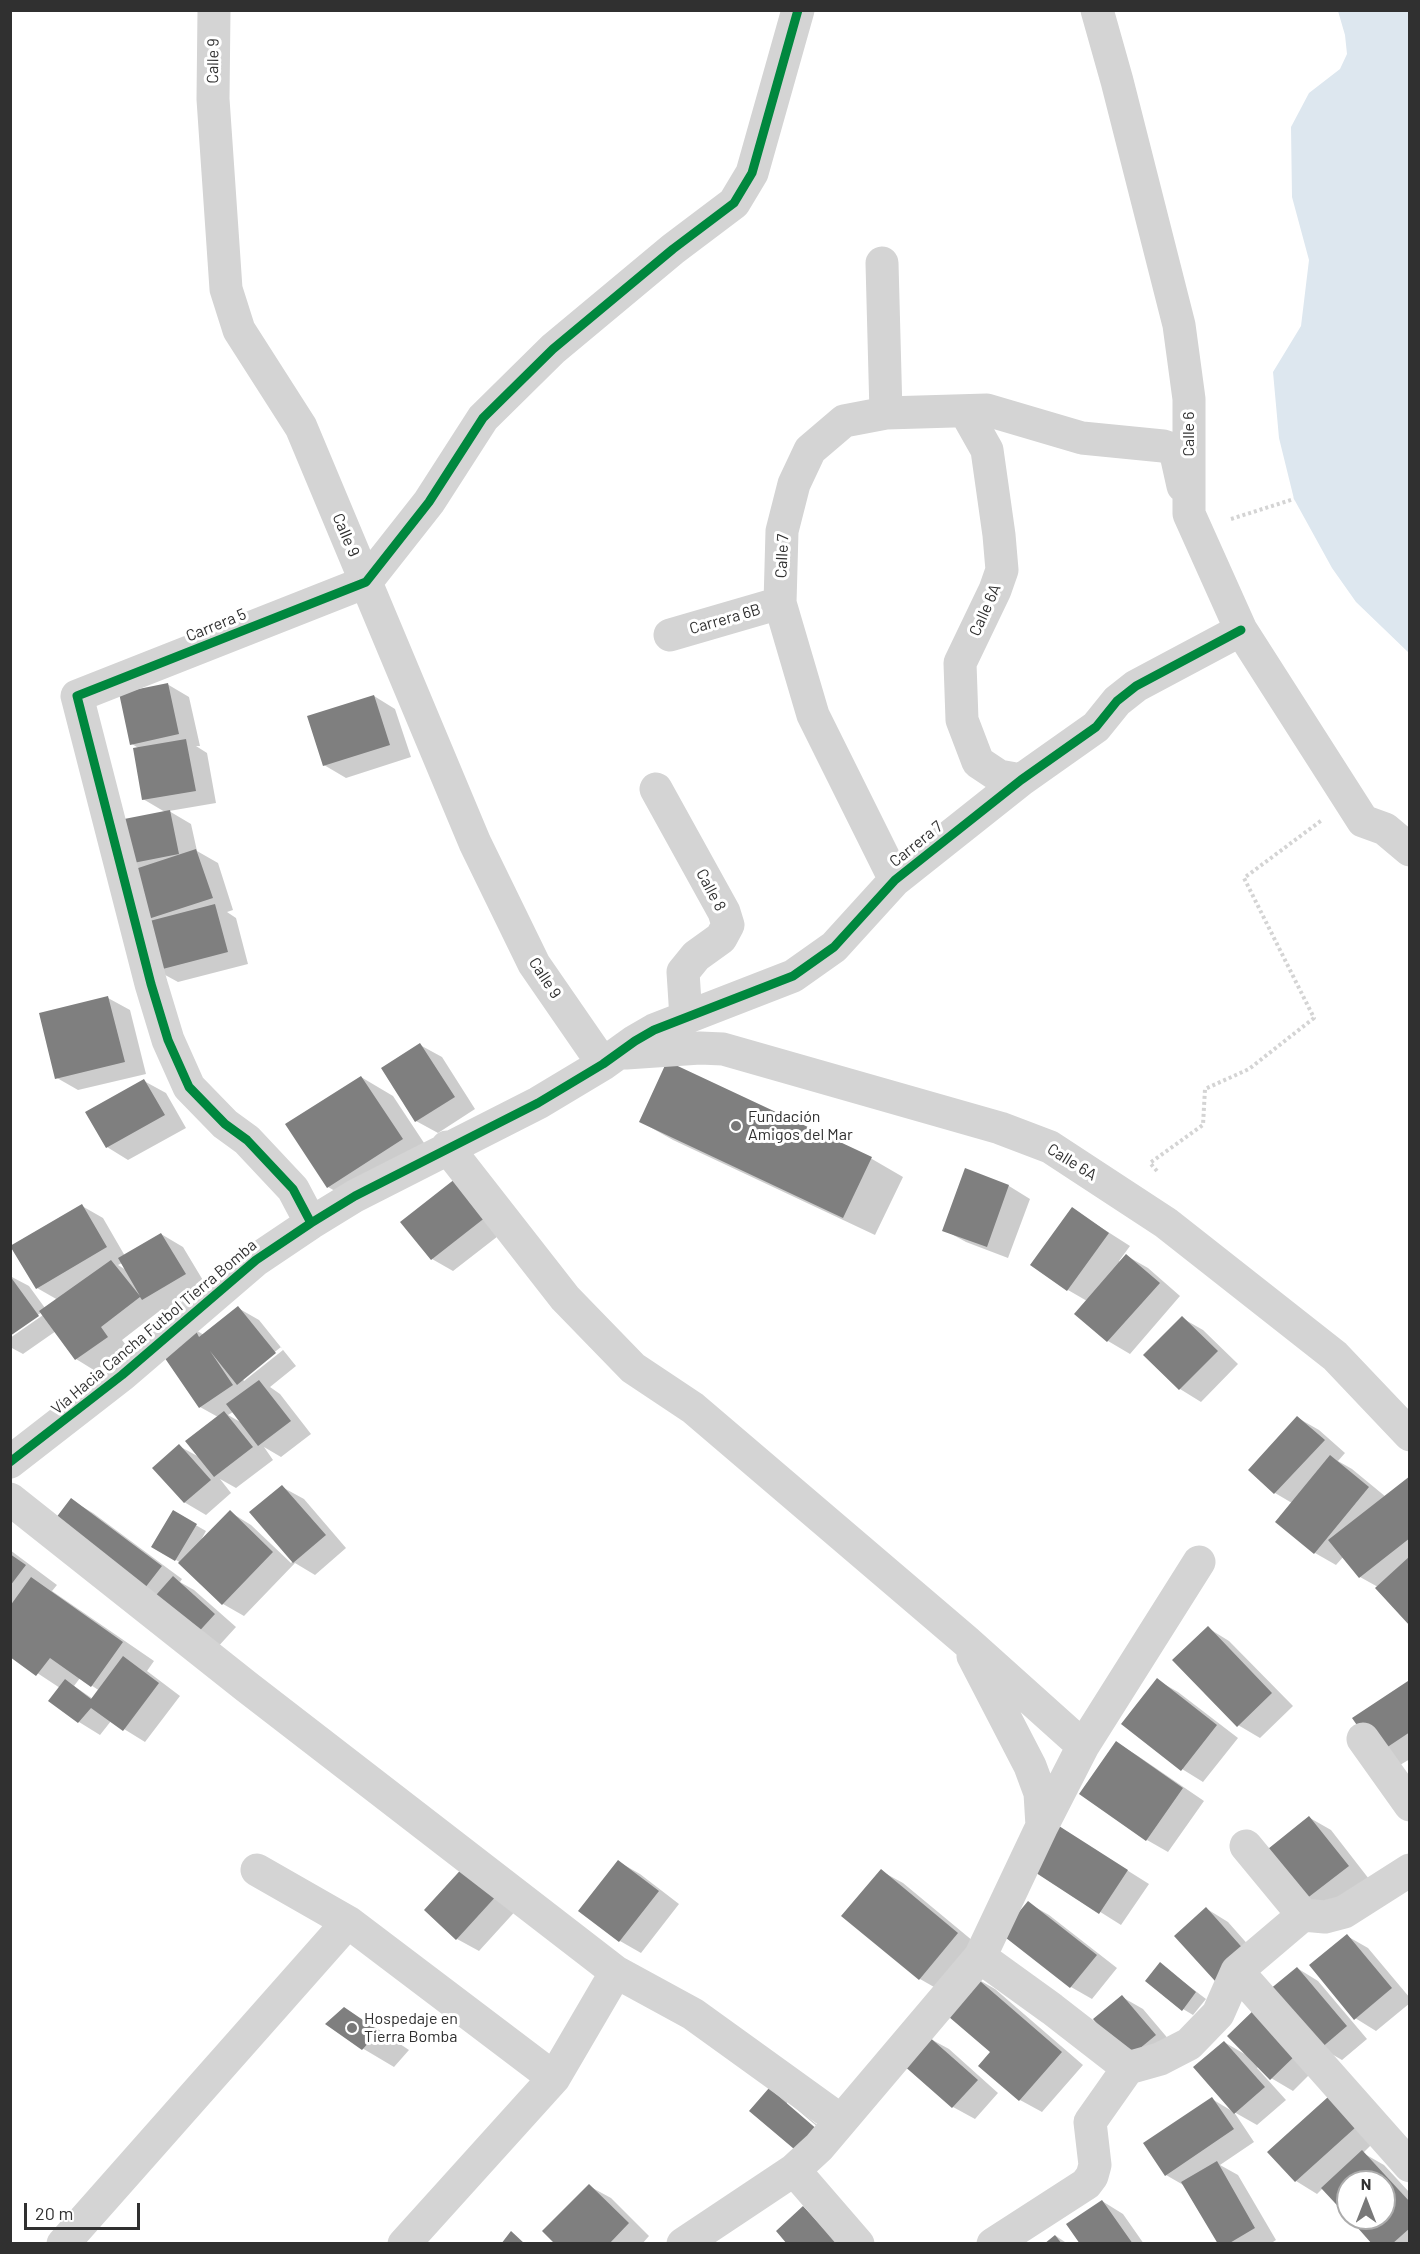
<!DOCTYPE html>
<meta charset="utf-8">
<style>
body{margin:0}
#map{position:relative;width:1420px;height:2254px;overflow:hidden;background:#fff;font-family:Barlow,sans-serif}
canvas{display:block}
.frame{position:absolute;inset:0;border:12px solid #303030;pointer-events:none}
.north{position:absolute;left:1336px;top:2170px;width:60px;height:60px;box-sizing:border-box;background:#fff;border:2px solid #acacac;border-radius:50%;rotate:0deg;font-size:16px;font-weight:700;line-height:24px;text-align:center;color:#303030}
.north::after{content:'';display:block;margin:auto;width:21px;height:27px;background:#787878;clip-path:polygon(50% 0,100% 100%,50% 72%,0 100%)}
.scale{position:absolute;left:24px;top:2203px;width:116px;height:27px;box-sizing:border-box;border:3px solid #303030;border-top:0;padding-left:8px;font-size:18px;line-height:21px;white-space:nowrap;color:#303030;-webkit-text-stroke:4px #fff;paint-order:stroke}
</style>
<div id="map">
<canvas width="1420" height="2254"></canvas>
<div class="frame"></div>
<div class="north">N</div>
<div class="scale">20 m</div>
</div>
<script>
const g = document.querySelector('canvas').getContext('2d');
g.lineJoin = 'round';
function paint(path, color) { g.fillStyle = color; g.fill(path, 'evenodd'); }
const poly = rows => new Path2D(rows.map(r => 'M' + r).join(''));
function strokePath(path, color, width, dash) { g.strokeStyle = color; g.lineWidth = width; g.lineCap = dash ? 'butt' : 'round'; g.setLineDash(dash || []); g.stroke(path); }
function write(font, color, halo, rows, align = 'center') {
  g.font = font + ' Barlow,sans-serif'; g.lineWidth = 6; g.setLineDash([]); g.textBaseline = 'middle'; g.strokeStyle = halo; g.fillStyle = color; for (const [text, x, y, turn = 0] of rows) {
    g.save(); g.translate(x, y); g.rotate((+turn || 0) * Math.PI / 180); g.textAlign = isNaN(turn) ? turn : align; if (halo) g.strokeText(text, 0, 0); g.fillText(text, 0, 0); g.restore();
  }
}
paint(poly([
 [1338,11,1409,11,1409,653,1356,602,1332,568,1294,499,1279,438,1273,372,1301,326,1309,260,1292,197,1291,127,1309,93,1340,69,1347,54,1345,35]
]), '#dde7ef');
paint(poly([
 [167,684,189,697,200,746,196,746,207,753,216,803,169,811,191,824,197,851,218,863,233,910,227,912,236,918,248,964,178,982,156,970,125,864,165,812,143,799,140,749,132,744],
 [374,696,395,709,411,757,346,778,324,765],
 [108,998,130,1010,146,1074,78,1090,57,1078],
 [420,1045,442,1057,475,1109,438,1133,416,1121],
 [668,1063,872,1159,903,1177,875,1235,673,1140,641,1122],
 [361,1077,393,1096,434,1158,360,1205,328,1187],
 [144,1081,166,1093,186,1128,128,1160,107,1147],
 [966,1170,1009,1186,1030,1199,1008,1258,966,1242,944,1230],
 [482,1189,511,1226,453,1271,432,1259],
 [82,1206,103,1218,125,1256,161,1234,183,1247,207,1287,164,1311,162,1309,122,1340,129,1349,97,1372,76,1359,56,1331,23,1354,10,1347,10,1338,46,1313,45,1310,10,1334,10,1276,29,1286,45,1308,58,1300,37,1288],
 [122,1263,126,1270,118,1265],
 [1072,1209,1130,1246,1119,1261,1121,1263,1127,1256,1148,1268,1180,1296,1130,1354,1108,1341,1076,1314,1087,1301,1068,1290],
 [238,1308,259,1320,296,1366,270,1387,280,1394,311,1434,281,1457,264,1447,273,1460,236,1488,220,1479,231,1493,206,1515,184,1502,179,1446,201,1458,218,1417,200,1407,194,1329,204,1335],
 [281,1347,283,1350,244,1381,242,1378],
 [233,1412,242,1423,228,1415],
 [1182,1318,1203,1330,1238,1364,1201,1402,1180,1389],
 [1298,1418,1319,1430,1345,1453,1338,1461,1352,1469,1386,1497,1410,1479,1410,1624,1378,1587,1360,1577,1344,1556,1336,1565,1315,1553,1277,1522,1292,1503,1275,1493,1250,1470],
 [282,1487,304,1499,346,1548,315,1575,295,1563,244,1616,223,1604,181,1563,153,1546,173,1512,206,1531,201,1540,230,1512,251,1525,291,1563,293,1561],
 [71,1500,93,1513,182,1579,180,1582,194,1590,236,1627,205,1661],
 [10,1550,57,1585,52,1591,154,1661,147,1671,180,1696,145,1742,111,1721,100,1735,79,1722,50,1701,60,1688,10,1655],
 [80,1678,100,1691,93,1699,74,1686],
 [1208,1628,1229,1641,1293,1706,1260,1738,1238,1725],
 [1157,1680,1178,1692,1238,1738,1203,1782,1182,1769],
 [1408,1682,1410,1759,1400,1765,1354,1719],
 [1117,1743,1138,1756,1204,1801,1168,1852,1147,1840],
 [1310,1818,1331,1830,1369,1879,1320,1917,1298,1905],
 [1060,1828,1149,1884,1121,1925,1032,1869],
 [619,1862,640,1874,679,1904,641,1953,620,1941,581,1911],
 [881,1871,903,1883,979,1946,941,1991,920,1979],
 [489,1878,520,1906,479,1951,457,1939,426,1910],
 [1028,1903,1049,1915,1117,1968,1092,1999,1071,1987,1003,1934],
 [1207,1909,1228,1922,1267,1966,1176,1936],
 [1347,1936,1368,1948,1410,1998,1410,2003,1376,2031,1355,2018],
 [1160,1964,1206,1999,1193,2015,1183,2009],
 [1297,1968,1318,1981,1367,2039,1342,2060,1321,2048],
 [974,1977,995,1989,1083,2065,1042,2112,1020,2100,980,2065,992,2052],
 [1122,1997,1143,2009,1176,2048,1149,2070],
 [344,2009,376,2028,409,2050,394,2067,362,2048],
 [1229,2036,1320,2064,1293,2091,1271,2078,1259,2066,1257,2068,1286,2100,1257,2125,1234,2112,1254,2142,1220,2165,1238,2175,1276,2240,1270,2244,1219,2244,1185,2186,1166,2175,1212,2099,1232,2111,1224,2042,1248,2056],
 [927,2037,949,2049,998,2093,975,2119,953,2107,904,2063],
 [769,2090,790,2102,840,2144,822,2165],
 [787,2101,826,2134,824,2137,787,2105],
 [1328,2099,1376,2140,1363,2153,1384,2165,1410,2193,1410,2244,1374,2244,1351,2218,1384,2218,1384,2182,1348,2182,1348,2215,1323,2188,1317,2194,1296,2181],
 [589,2186,611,2198,649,2236,642,2244,557,2244],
 [1102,2201,1123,2214,1144,2244,1081,2244],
 [1056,2236,1068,2244,1046,2244]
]), '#0003');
paint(poly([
 [168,683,179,734,130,745,119,693],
 [374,695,390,745,323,766,307,716],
 [186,739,196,791,142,800,133,748],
 [170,810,179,854,123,865,114,821],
 [196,849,213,898,142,921,126,872],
 [215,904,228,952,155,971,142,923],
 [108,996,125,1062,55,1079,39,1013],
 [420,1043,455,1097,415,1122,381,1068],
 [667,1061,872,1157,843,1218,639,1122],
 [361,1076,403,1139,327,1188,285,1124],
 [144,1079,165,1115,106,1148,85,1112],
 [965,1168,1009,1185,987,1247,942,1231],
 [460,1175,491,1213,431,1260,400,1222],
 [82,1204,107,1247,36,1289,10,1246],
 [1072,1207,1109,1233,1067,1291,1030,1265],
 [161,1233,186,1274,142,1300,140,1297,101,1327,108,1337,75,1360,39,1311,111,1260,140,1296,118,1258],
 [1126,1254,1160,1283,1107,1342,1074,1314],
 [10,1276,39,1316,10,1336],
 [238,1306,276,1353,237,1385,210,1351,233,1385,199,1408,160,1351,194,1327,199,1337],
 [1182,1316,1218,1351,1179,1390,1143,1355],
 [259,1380,291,1421,258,1446,226,1404],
 [224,1411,253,1447,214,1477,185,1441],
 [1297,1416,1325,1440,1274,1494,1248,1470],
 [179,1444,211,1480,184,1503,152,1468],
 [1330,1455,1369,1487,1314,1554,1275,1522],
 [1410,1476,1410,1538,1359,1578,1328,1540],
 [282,1485,326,1535,293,1563,249,1512],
 [71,1498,162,1566,134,1602,43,1535],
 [173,1510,197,1524,175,1561,151,1547],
 [230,1510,273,1552,222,1605,178,1563],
 [10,1554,26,1565,10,1586],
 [1410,1556,1410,1626,1375,1588],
 [173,1576,215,1614,183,1649,141,1612],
 [31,1577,123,1642,91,1687,50,1658,36,1676,10,1657,10,1606],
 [1208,1626,1272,1693,1237,1727,1172,1660],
 [123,1656,159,1683,123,1731,91,1708,78,1723,48,1701,65,1679,91,1699],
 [1157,1678,1217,1725,1181,1771,1121,1724],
 [1408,1681,1410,1732,1377,1754,1352,1718],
 [1116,1741,1183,1788,1146,1841,1079,1794],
 [1309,1816,1349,1866,1297,1906,1258,1857],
 [1059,1826,1128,1870,1099,1914,1030,1869],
 [618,1860,659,1891,619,1942,578,1911],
 [467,1863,499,1893,456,1940,424,1910],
 [881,1869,958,1933,919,1980,841,1916],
 [1028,1901,1097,1955,1070,1988,1001,1934],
 [1206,1907,1247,1953,1215,1981,1174,1936],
 [1347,1934,1392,1988,1354,2020,1309,1965],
 [1160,1962,1196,1992,1182,2011,1145,1981],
 [1297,1967,1347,2026,1320,2049,1269,1990],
 [973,1975,1062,2052,1019,2101,978,2066,990,2052,942,2011],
 [1122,1995,1156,2035,1127,2059,1093,2019],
 [344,2007,379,2031,362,2050,325,2024],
 [1257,2007,1300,2051,1270,2080,1227,2036],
 [927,2035,978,2080,952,2108,902,2064],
 [1224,2041,1265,2087,1234,2114,1193,2067],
 [769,2088,819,2131,800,2154,749,2111],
 [1212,2097,1234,2129,1165,2176,1143,2143],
 [1328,2097,1356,2127,1295,2182,1267,2152],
 [1362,2150,1410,2202,1410,2228,1392,2244,1372,2244,1349,2218,1384,2218,1384,2182,1348,2182,1348,2217,1321,2188],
 [1217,2161,1255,2228,1228,2244,1218,2244,1181,2182],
 [589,2184,629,2223,609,2244,555,2244,542,2231],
 [1102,2200,1133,2244,1080,2244,1066,2224],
 [803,2206,838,2244,787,2244,776,2231],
 [511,2231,525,2244,501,2244],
 [1055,2235,1062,2244,1044,2244]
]), '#7f7f7f');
strokePath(poly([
 [1231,519,1294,499],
 [1157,1171,1150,1163,1203,1125,1205,1089,1249,1069,1314,1018,1244,878,1322,820]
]), '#d4d4d4', 4, [3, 3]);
strokePath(poly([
 [214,10,213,99,226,289,239,330,301,427,475,843,534,964,603,1064],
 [1097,10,1117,81,1179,325,1189,399,1189,514,1241,630,1363,821,1385,829,1410,850],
 [882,263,886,413],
 [965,411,987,450,999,535,1002,570,995,590,960,663,962,720,978,762,999,776,1021,780],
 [670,635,780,603],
 [656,789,724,912,728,925,721,938,696,956,683,972,686,1018],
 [895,880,813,715,780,603,782,531,794,484,810,450,844,421,886,413,987,410,1082,438,1163,446,1175,450,1183,486],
 [626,1053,700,1048,723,1049,1000,1128,1050,1147,1166,1223,1335,1356,1410,1435],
 [447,1147,565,1298,633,1368,693,1408,966,1641,1083,1746],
 [311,1223,293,1189,247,1140,225,1124,189,1087,168,1040,151,984,77,696,366,582,429,502,483,418,553,349,673,249,734,203,752,173,798,10],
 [10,1462,122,1375,256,1260,311,1223,355,1196,538,1103,603,1064,635,1041,654,1030,793,976,834,947,895,880,1021,780,1096,727,1117,701,1136,686,1241,630],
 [10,1499,247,1687,616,1972,693,2014,840,2120],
 [973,1656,1030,1766,1040,1793,1042,1826],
 [1363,1739,1410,1805],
 [1246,1846,1303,1915],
 [257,1870,348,1922,554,2078],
 [980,1957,1052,2009,1128,2068],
 [1237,1971,1410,2166],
 [794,2170,858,2244],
 [63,2244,348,1922],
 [404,2244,554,2078,616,1972],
 [683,2244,794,2170,819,2147,980,1957,1042,1826,1083,1746,1199,1562],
 [993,2244,1086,2184,1092,2176,1095,2165,1090,2122,1128,2068,1160,2059,1189,2044,1218,2014,1237,1971,1303,1915,1325,1917,1344,1912,1410,1870]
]), '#d4d4d4', 33);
strokePath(poly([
 [311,1223,293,1189,247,1140,225,1124,189,1087,168,1040,151,984,77,696,366,582,429,502,483,418,553,349,673,249,734,203,752,173,798,10],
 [10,1462,122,1375,256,1260,311,1223,355,1196,538,1103,603,1064,635,1041,654,1030,793,976,834,947,895,880,1021,780,1096,727,1117,701,1136,686,1241,630]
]), '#00873e', 9);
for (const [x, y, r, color] of [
 [736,1126,6,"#787878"],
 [352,2028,6,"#787878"]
]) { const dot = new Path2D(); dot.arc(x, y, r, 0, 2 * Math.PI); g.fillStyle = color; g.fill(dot); strokePath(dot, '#fff', 2); }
write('16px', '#303030', '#fff', [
 ["Calle 9",213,61,-89],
 ["Calle 6",1189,434,-90],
 ["Calle 9",346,535,67],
 ["Calle 7",782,556,-87],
 ["Calle 6A",985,610,-66],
 ["Carrera 6B",725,619,-16],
 ["Carrera 5",216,625,-22],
 ["Carrera 7",916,844,-39],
 ["Calle 8",711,890,62],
 ["Calle 9",545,978,57],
 ["Calle 6A",1072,1162,32],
 ["Vía Hacia Cancha Futbol Tierra Bomba",154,1327,-40]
]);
write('16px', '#303030', '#fff', [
 ["Fundación",748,1117],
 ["Amigos del Mar",748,1135],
 ["Hospedaje en",364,2019],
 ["Tierra Bomba",364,2037]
], 'left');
</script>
